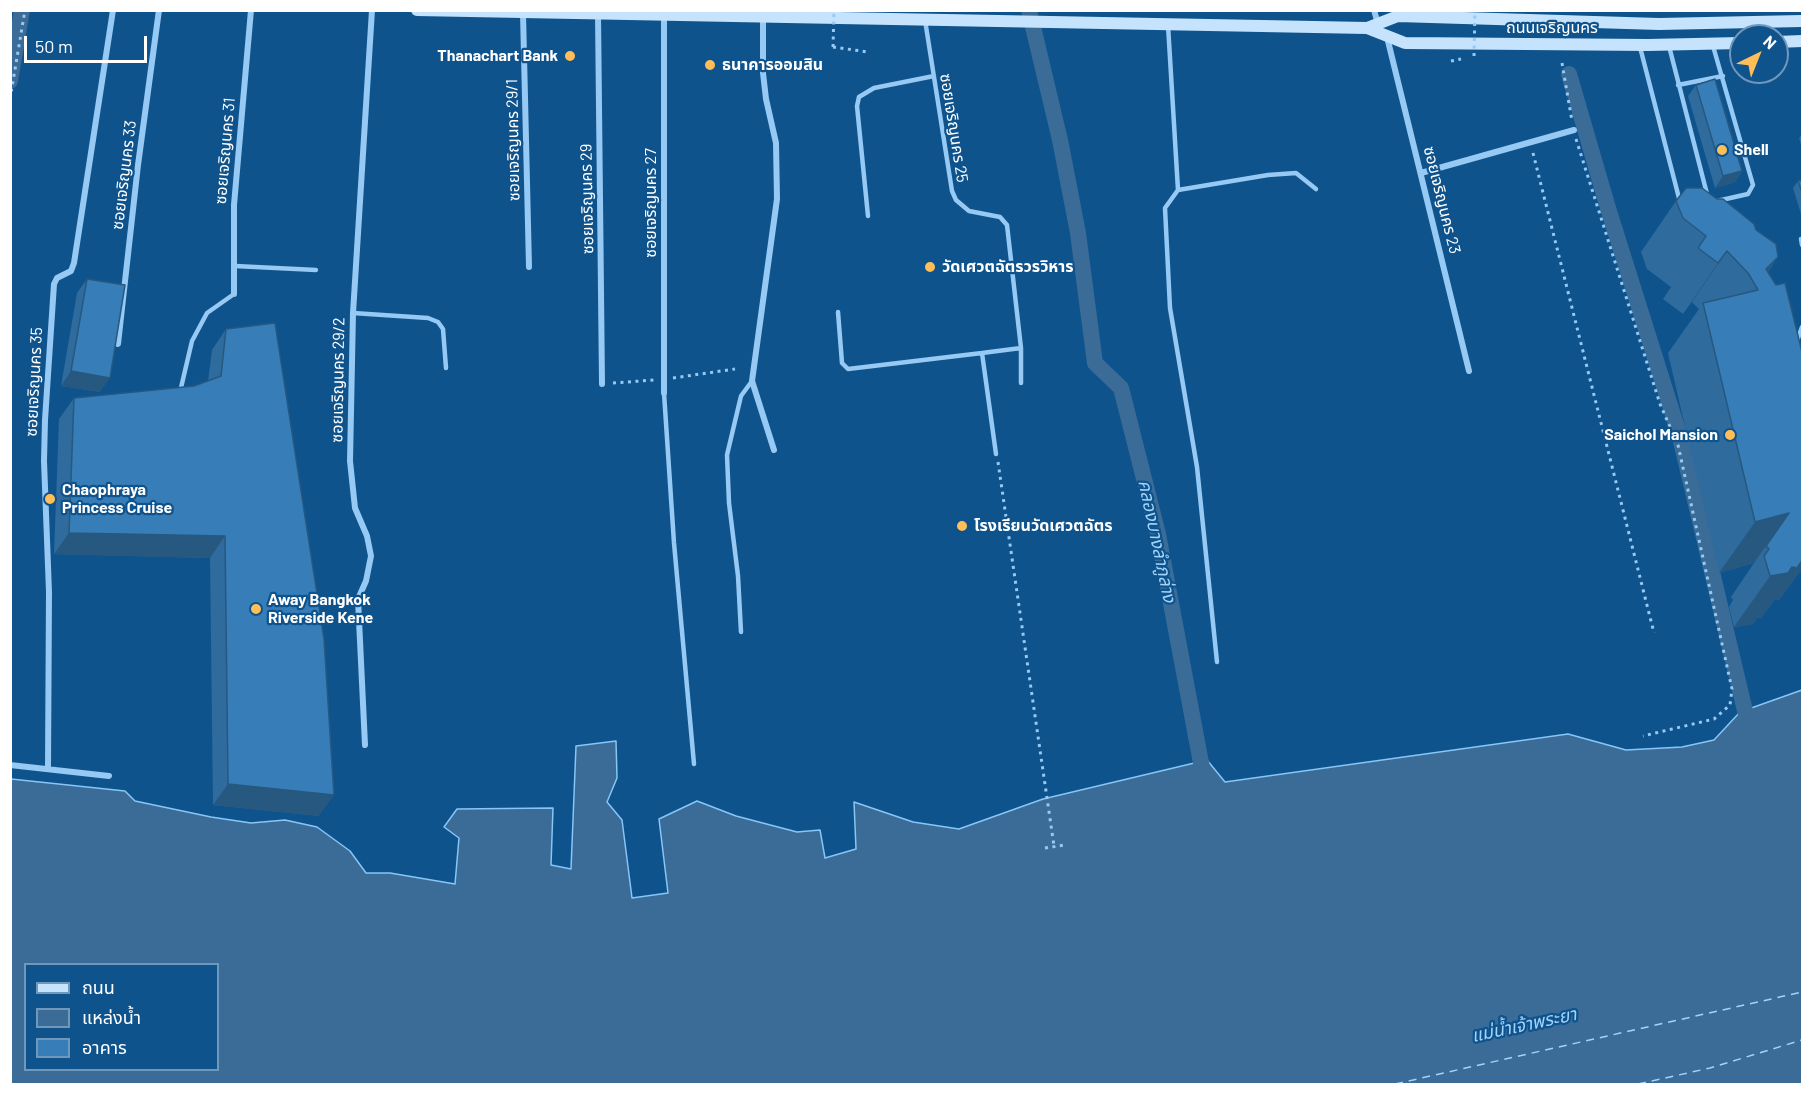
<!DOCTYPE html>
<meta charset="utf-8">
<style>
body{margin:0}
#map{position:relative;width:1813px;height:1095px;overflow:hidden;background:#0f538d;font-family:Barlow,"Noto Sans Thai",sans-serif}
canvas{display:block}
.frame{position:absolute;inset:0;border:12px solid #fff;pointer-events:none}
.legend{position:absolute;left:24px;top:963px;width:195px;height:108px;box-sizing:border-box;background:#0f538d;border:2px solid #6f98bb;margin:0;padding:8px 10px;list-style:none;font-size:18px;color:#fff}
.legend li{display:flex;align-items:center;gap:12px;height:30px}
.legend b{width:30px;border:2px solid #6f98bb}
.north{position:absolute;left:1729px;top:24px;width:60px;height:60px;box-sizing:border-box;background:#0f538d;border:2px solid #6f98bb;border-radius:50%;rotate:43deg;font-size:16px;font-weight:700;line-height:24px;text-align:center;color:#fff}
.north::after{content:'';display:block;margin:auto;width:21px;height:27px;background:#ffbe58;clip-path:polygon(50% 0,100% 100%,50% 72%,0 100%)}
.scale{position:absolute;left:24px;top:36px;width:123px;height:27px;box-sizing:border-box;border:3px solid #fff;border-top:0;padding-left:8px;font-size:18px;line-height:21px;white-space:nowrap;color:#fff;-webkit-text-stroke:4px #0f538d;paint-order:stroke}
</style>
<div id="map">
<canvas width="1813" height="1095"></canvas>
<div class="frame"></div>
<ul class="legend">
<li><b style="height:8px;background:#c5e3fd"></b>ถนน</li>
<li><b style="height:16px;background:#3a6c97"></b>แหล่งน้ำ</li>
<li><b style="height:16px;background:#377db7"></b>อาคาร</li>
</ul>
<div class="north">N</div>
<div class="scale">50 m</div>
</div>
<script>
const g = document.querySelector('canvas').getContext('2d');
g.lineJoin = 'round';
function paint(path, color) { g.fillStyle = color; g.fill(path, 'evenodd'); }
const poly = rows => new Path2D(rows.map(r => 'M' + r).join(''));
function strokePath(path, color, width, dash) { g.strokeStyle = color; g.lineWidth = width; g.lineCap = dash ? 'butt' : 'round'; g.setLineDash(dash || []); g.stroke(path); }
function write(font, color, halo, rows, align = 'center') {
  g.font = font + ' Barlow,"Noto Sans Thai",sans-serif'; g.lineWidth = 4.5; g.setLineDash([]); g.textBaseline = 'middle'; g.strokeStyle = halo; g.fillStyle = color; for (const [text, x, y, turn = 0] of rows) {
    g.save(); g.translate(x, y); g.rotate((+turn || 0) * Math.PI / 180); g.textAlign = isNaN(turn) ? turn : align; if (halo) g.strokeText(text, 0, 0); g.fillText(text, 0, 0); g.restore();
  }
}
const water = poly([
 [1802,690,1802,1084,11,1084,11,779,125,791,135,801,211,817,251,823,285,820,317,827,350,851,366,873,390,873,455,884,459,838,444,827,457,809,553,808,551,865,571,869,576,746,616,741,617,778,607,802,622,820,632,898,668,893,659,819,697,801,736,816,797,832,820,830,825,858,856,849,854,802,913,822,959,829,1043,799,1207,760,1225,782,1568,734,1626,750,1682,747,1714,740,1740,712,1802,690],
 [26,964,218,964,218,1070,26,1070,26,964]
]);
paint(water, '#3a6c97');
strokePath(water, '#87c6f7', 1.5);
strokePath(poly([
 [1029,10,1060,140,1078,233,1095,363,1121,388,1158,534,1205,784],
 [1569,74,1608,208,1680,437,1750,732],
 [10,81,22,10]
]), '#3a6c97', 16);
strokePath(poly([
 [1395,1084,1802,992],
 [1638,1084,1710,1068,1802,1040]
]), '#a2d3fa', 1.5, [8, 6]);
strokePath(poly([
 [833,47,868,52],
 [1451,61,1461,59],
 [1562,63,1572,121],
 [10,99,25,10],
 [1576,139,1660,404,1678,445,1732,689,1730,705,1714,719,1643,736],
 [1533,153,1654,633],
 [673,378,735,369],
 [613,383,654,380],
 [998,462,1054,846],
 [1045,848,1065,845]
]), '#96c9f3', 3, [3, 4.5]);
strokePath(poly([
 [925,20,952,191,956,200,969,211,1000,217,1007,225,1021,348,1021,383],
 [1168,25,1178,190,1268,175,1296,173,1316,189],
 [1669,46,1707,194],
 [1713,46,1753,185,1748,194,1717,201],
 [1640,47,1680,202],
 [1678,85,1723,76],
 [1178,190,1165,208,1170,308,1197,467,1217,662],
 [868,216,857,106,859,97,874,88,934,76],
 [1801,239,1802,245],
 [235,266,316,270],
 [838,312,842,363,848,369,982,353],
 [353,313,428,318,438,322,443,329,446,368],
 [1797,341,1802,327],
 [180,392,192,341,207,313,234,294],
 [664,393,674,543,694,764],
 [996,454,982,353,1021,348],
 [741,632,738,576,729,503,727,455,741,396,752,381]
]), '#96c9f3', 4.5);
strokePath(poly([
 [1374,10,1378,24],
 [523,13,529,267],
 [598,14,602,384],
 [664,14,664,393],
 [763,17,763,73,766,99,776,143,777,199,752,381,774,450],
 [1387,37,1469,371],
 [1421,173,1574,130],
 [234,294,234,205,251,10],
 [118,344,138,165,159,10],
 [365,745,358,599,366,581,371,556,367,536,355,508,350,461,353,313,372,10],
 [10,765,109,776],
 [48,768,49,592,44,461,45,420,54,284,57,278,71,271,74,263,113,10]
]), '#96c9f3', 6);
strokePath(poly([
 [417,10,1367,28,1398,16,1659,24,1802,21],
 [1367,28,1405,43,1648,45,1741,43],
 [1777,42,1802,41]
]), '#c5e3fd', 12);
strokePath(poly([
 [833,47,834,10],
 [1474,56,1475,10]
]), '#96c9f3', 3, [3, 4.5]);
paint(poly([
 [1696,85,1742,171,1735,182,1715,188,1688,96],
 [1803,133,1803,151,1799,138],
 [1803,180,1803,213,1801,214,1793,188,1798,181],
 [1676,201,1756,230,1778,257,1768,272,1803,356,1803,567,1779,600,1775,599,1761,618,1757,618,1753,624,1734,627,1729,607,1733,600,1731,597,1754,563,1719,573,1668,353,1699,309,1692,302,1683,314,1663,299,1671,287,1647,269,1641,252],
 [87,279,100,392,61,386,77,293],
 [226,329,319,816,213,805,210,558,54,554,59,419,74,398,194,386,208,381,212,350]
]), '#2f6c9d');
paint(poly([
 [1742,171,1735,182,1715,188,1723,176],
 [1727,251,1692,302,1683,314,1718,263],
 [1778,257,1756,288,1766,269],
 [71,371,110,378,100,392,61,386],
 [1789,513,1754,563,1719,573,1755,522],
 [69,533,225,536,210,558,54,554],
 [1803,558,1803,567,1779,600,1775,599,1761,618,1757,618,1753,624,1734,627,1770,576,1792,567],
 [228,784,334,795,319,816,213,805]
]), '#265880');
const building = poly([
 [1715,79,1742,171,1723,176,1696,85,1715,79],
 [1803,180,1803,195,1798,181,1803,180],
 [1686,188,1702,188,1717,199,1723,199,1754,224,1756,230,1776,244,1778,257,1766,269,1776,285,1785,283,1803,356,1803,559,1797,568,1792,567,1788,573,1770,576,1764,556,1769,549,1766,546,1789,513,1755,522,1703,303,1758,290,1748,273,1727,251,1718,263,1698,248,1706,236,1683,218,1676,201,1686,188],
 [87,279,125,285,110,378,71,371,87,279],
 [275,323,324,639,334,795,228,784,225,536,69,533,74,398,194,386,221,376,226,329,275,323]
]);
paint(building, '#377db7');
strokePath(building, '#265880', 1.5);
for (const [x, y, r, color] of [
 [570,56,6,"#ffbe58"],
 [710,65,6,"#ffbe58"],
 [1722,150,6,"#ffbe58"],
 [930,267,6,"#ffbe58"],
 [1730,435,6,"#ffbe58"],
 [50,499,6,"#ffbe58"],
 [962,526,6,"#ffbe58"],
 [256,609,6,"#ffbe58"]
]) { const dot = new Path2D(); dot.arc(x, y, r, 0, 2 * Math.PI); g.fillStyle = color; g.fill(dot); strokePath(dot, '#0f538d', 2); }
write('16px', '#fff', '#0f538d', [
 ["ถนนเจริญนคร",1552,28],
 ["ซอยเจริญนคร 25",954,128,81],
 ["ซอยเจริญนคร 29/1",513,140,-91],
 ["ซอยเจริญนคร 31",225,151,-85],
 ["ซอยเจริญนคร 33",124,175,-83],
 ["ซอยเจริญนคร 29",587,199,-91],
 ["ซอยเจริญนคร 23",1442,200,76],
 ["ซอยเจริญนคร 27",651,203,-90],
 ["ซอยเจริญนคร 29/2",338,380,-89],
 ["ซอยเจริญนคร 35",34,382,-87]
]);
write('bold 16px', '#fff', '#0f538d', [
 ["Thanachart Bank",558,56,"right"],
 ["ธนาคารออมสิน",722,65],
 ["Shell",1734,150],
 ["วัดเศวตฉัตรวรวิหาร",942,267],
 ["Saichol Mansion",1718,435,"right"],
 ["Chaophraya",62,490],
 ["Princess Cruise",62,508],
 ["โรงเรียนวัดเศวตฉัตร",974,526],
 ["Away Bangkok",268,600],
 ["Riverside Kene",268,618]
], 'left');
write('italic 18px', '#a2d3fa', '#0f538d', [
 ["คลองบางลำภูล่าง",1157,541,78],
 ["แม่น้ำเจ้าพระยา",1524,1025,-12]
]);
</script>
